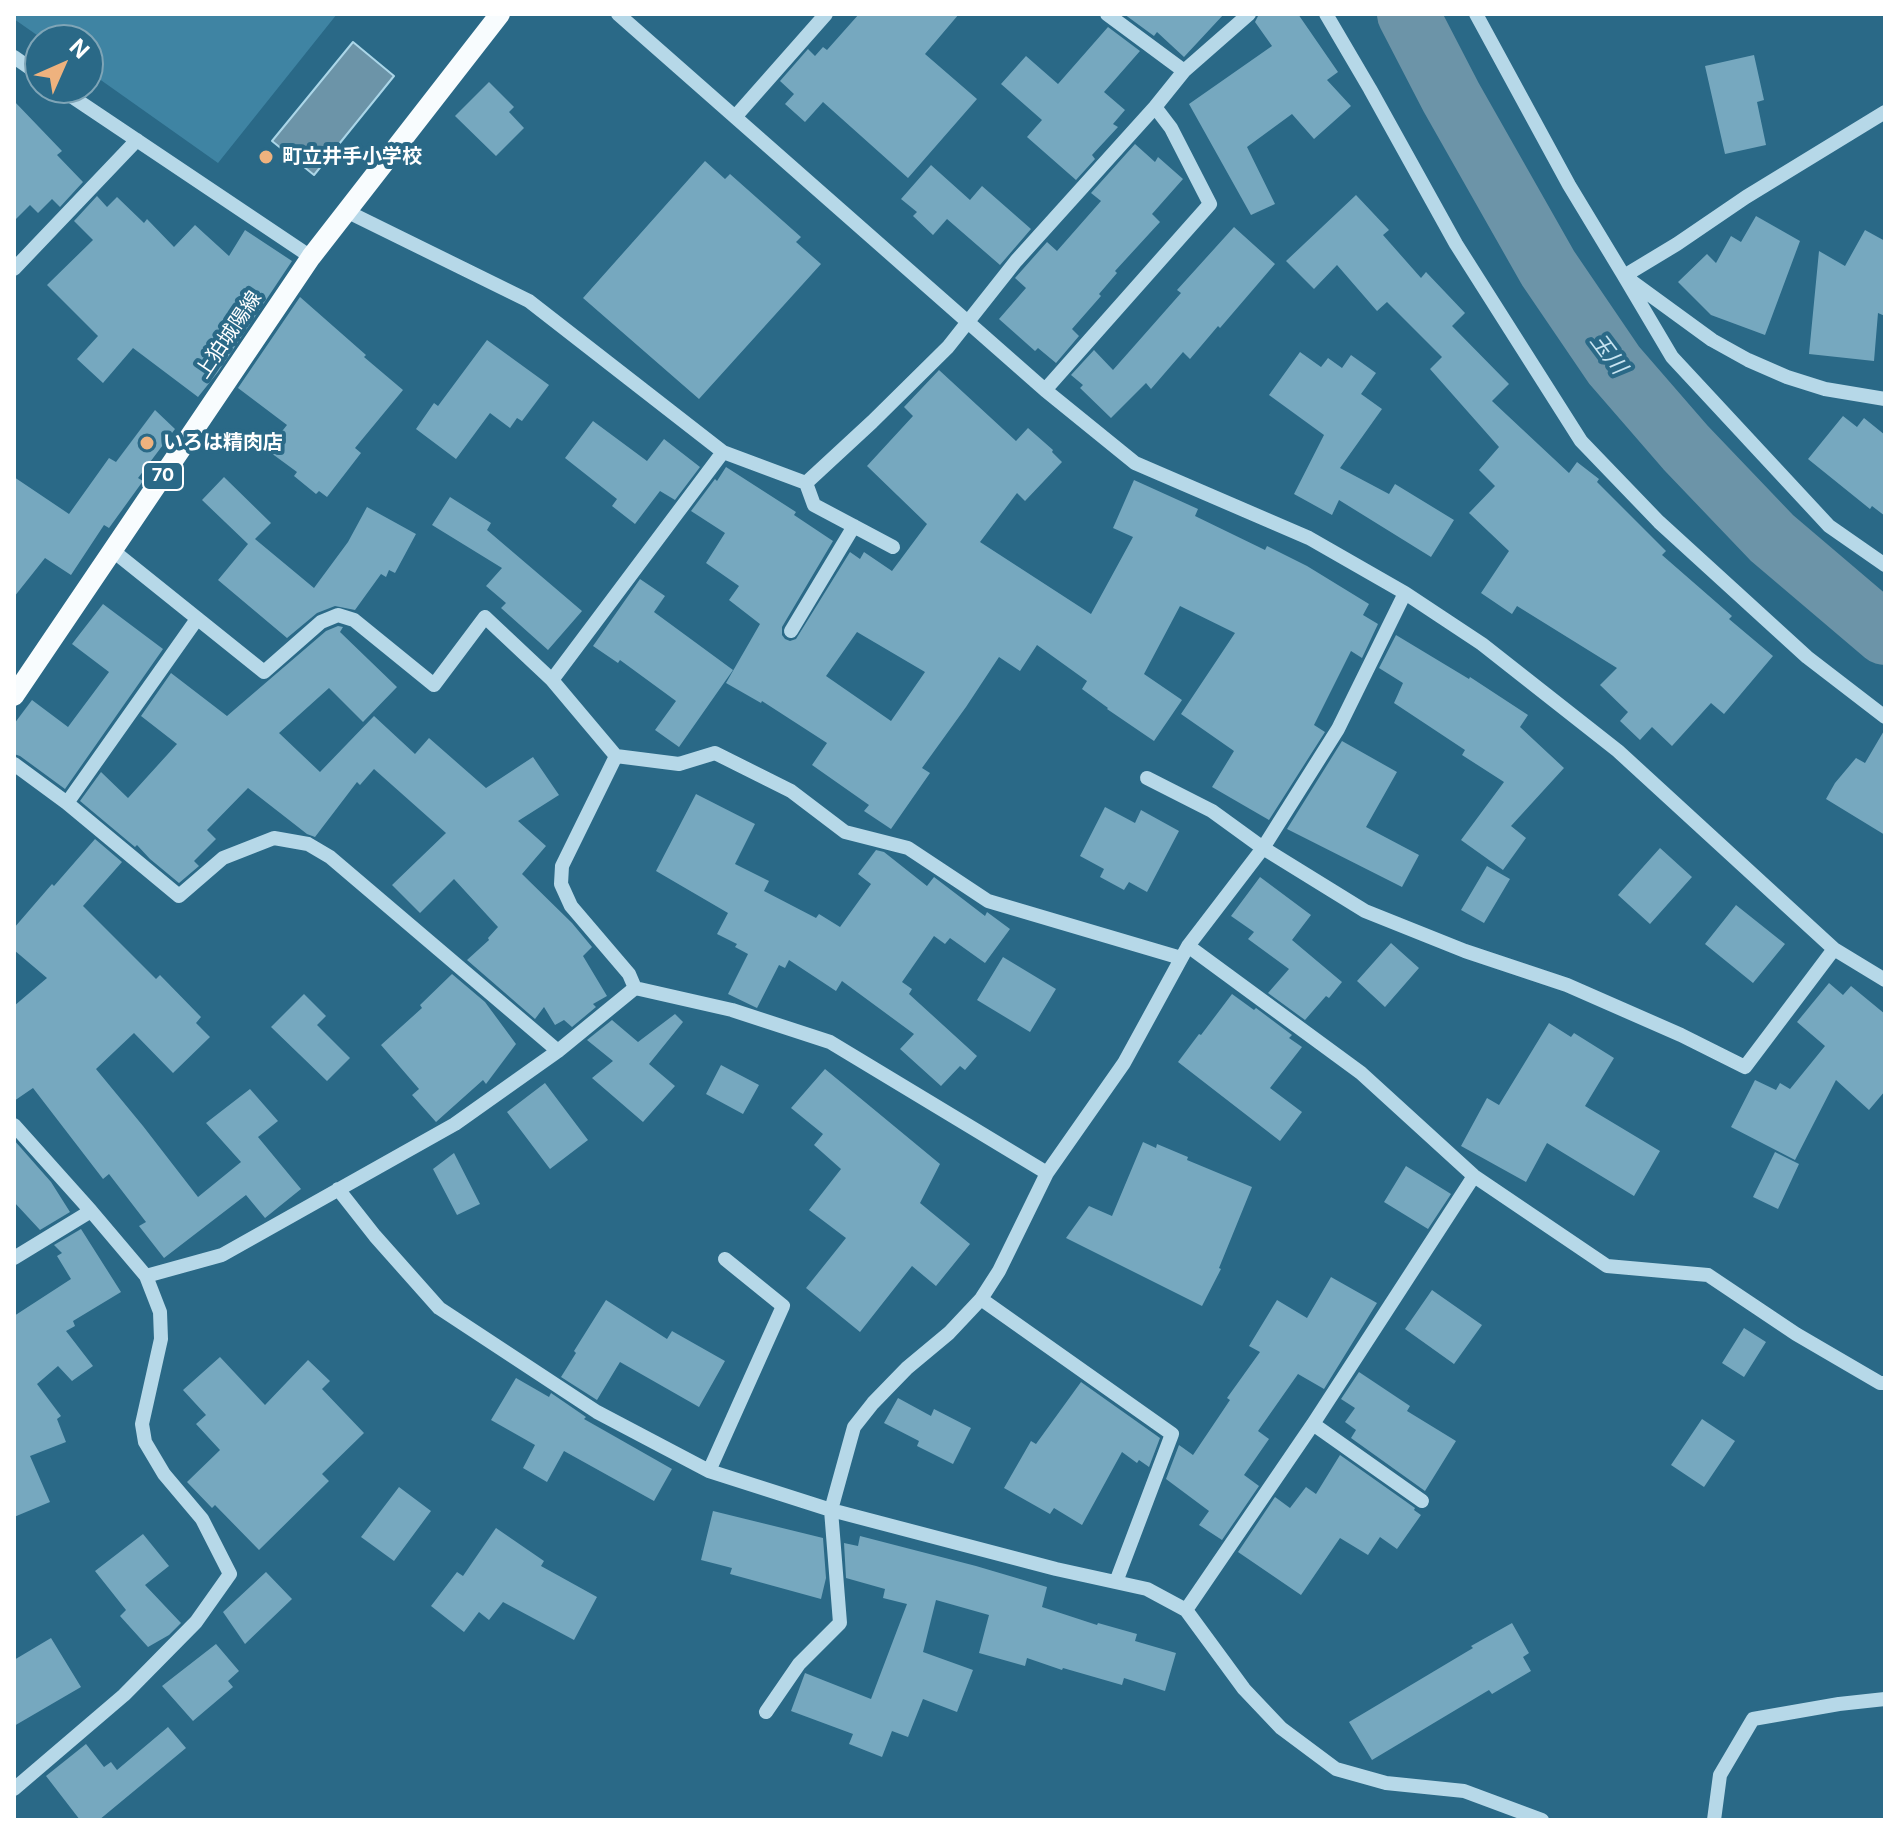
<!DOCTYPE html>
<meta charset="utf-8">
<style>
body{margin:0}
#map{position:relative;width:1899px;height:1834px;overflow:hidden;background:#2a6987;font-family:Inter,sans-serif}
canvas{display:block}
.frame{position:absolute;inset:0;border:16px solid #fff;pointer-events:none}
.north{position:absolute;left:24px;top:24px;width:80px;height:80px;box-sizing:border-box;background:#2a6987;border:2px solid #7fa5b7;border-radius:50%;rotate:45deg;font-size:22px;font-weight:700;line-height:32px;text-align:center;color:#fff}
.north::after{content:'';display:block;margin:auto;width:28px;height:36px;background:#eeb27e;clip-path:polygon(50% 0,100% 100%,50% 72%,0 100%)}
</style>
<div id="map">
<canvas width="1899" height="1834"></canvas>
<div class="frame"></div>
<div class="north">N</div>
</div>
<script>
const g = document.querySelector('canvas').getContext('2d');
g.lineJoin = 'round';
function paint(path, color) { g.fillStyle = color; g.fill(path, 'evenodd'); }
const poly = rows => new Path2D(rows.map(r => 'M' + r).join(''));
function strokePath(path, color, width, dash) { g.strokeStyle = color; g.lineWidth = width; g.lineCap = dash ? 'butt' : 'round'; g.setLineDash(dash || []); g.stroke(path); }
function write(font, color, halo, rows, align = 'center') {
  g.font = font + ' Inter,"Noto Sans JP",sans-serif'; g.lineWidth = 8; g.setLineDash([]); g.textBaseline = 'middle'; g.strokeStyle = halo; g.fillStyle = color; for (const [text, x, y, turn = 0] of rows) {
    g.save(); g.translate(x, y); g.rotate((+turn || 0) * Math.PI / 180); g.textAlign = isNaN(turn) ? turn : align; if (halo) g.strokeText(text, 0, 0); g.fillText(text, 0, 0); g.restore();
  }
}
paint(poly([
 [14,14,337,14,218,163,88,71,88,40,44,40,14,19]
]), '#3f84a3');
const water = poly([
 [353,42,394,76,314,175,272,141,353,42]
]);
paint(water, '#6c94a8');
strokePath(water, '#abd6e8', 2);
strokePath(poly([
 [1408,14,1451,97,1548,268,1614,365,1686,448,1772,538,1885,634]
]), '#6c94a8', 62);
paint(poly([
 [859,14,959,14,925,54,977,99,908,178,823,102,805,122,785,104,794,94,780,81,808,49,815,56,823,47,827,50],
 [1124,14,1224,14,1184,57,1157,32,1154,36],
 [1259,14,1298,14,1338,72,1327,80,1351,106,1314,139,1292,114,1247,147,1275,204,1251,215,1189,104,1272,46,1255,22],
 [1108,27,1140,51,1104,92,1125,110,1113,124,1118,127,1092,155,1095,159,1076,180,1027,137,1042,120,1001,84,1026,56,1058,84],
 [1754,55,1764,100,1757,102,1766,145,1725,154,1705,66],
 [489,82,514,107,509,112,524,128,496,156,455,116],
 [14,101,62,151,57,155,83,182,60,207,52,199,38,213,30,205,14,221],
 [1135,144,1155,162,1158,157,1183,179,1152,214,1160,222,1115,271,1117,273,1099,294,1101,296,1072,329,1079,336,1056,363,1038,348,1035,351,999,319,1026,288,1015,278,1047,242,1057,251,1101,201,1091,193],
 [705,161,725,179,730,174,801,237,796,242,821,264,699,399,583,298],
 [931,165,970,200,982,186,1031,229,1000,265,947,219,933,235,913,216,917,212,901,199],
 [1356,195,1389,230,1383,235,1421,278,1426,272,1465,313,1452,326,1509,384,1492,401,1569,473,1577,462,1599,479,1597,482,1666,551,1662,555,1732,616,1729,619,1773,656,1724,714,1711,703,1672,746,1652,727,1640,740,1620,721,1628,712,1600,685,1617,668,1517,606,1512,614,1481,593,1509,551,1469,513,1495,486,1479,470,1499,447,1430,369,1442,357,1387,302,1377,311,1337,265,1314,289,1286,261],
 [97,196,107,207,117,197,144,223,147,219,174,247,195,225,229,256,245,230,292,261,218,372,198,397,133,348,103,383,77,359,98,336,47,285,93,240,74,221],
 [1756,216,1800,241,1765,335,1711,315,1678,282,1707,254,1716,263,1731,236,1741,242],
 [1234,227,1275,264,1220,328,1218,326,1190,359,1183,352,1151,389,1146,383,1111,418,1080,388,1083,385,1071,375,1094,350,1113,370,1181,293,1177,290],
 [1865,230,1885,241,1885,316,1878,313,1874,361,1809,354,1819,251,1845,266],
 [300,297,366,355,364,357,403,390,355,448,361,453,327,497,319,491,316,494,294,476,297,472,267,450,287,425,238,388],
 [487,340,549,385,522,421,517,418,510,428,490,413,456,459,416,429,434,403,438,406],
 [1300,352,1321,367,1328,358,1342,368,1351,355,1376,373,1361,394,1382,409,1340,468,1389,494,1395,484,1454,520,1431,557,1339,500,1332,515,1294,494,1324,435,1269,395],
 [939,370,1016,441,1028,428,1053,450,1052,452,1062,462,1025,501,1017,493,980,542,1091,614,1133,537,1113,528,1134,480,1198,509,1195,516,1265,550,1267,546,1307,566,1369,604,1363,615,1378,624,1362,658,1351,651,1314,725,1325,732,1269,820,1212,787,1234,751,1181,714,1235,633,1180,606,1144,674,1182,700,1154,741,1107,709,1108,708,1082,689,1087,681,1037,645,1020,671,999,657,966,707,922,768,930,773,891,829,864,811,869,805,812,765,827,743,762,701,761,703,726,683,760,624,729,600,739,586,706,563,725,533,691,511,715,479,717,481,726,467,796,512,794,515,833,541,782,627,782,635,785,639,790,641,796,639,850,552,860,559,864,552,892,571,927,524,867,466,913,416,904,407],
 [857,632,925,672,891,721,826,676],
 [155,410,175,429,138,478,143,481,109,528,104,525,71,575,45,558,14,597,14,477,69,514,109,458,116,462],
 [1843,416,1857,427,1864,418,1885,435,1885,516,1872,506,1870,509,1808,459],
 [593,421,647,461,664,439,700,467,675,500,660,491,635,524,612,506,617,499,565,458],
 [224,477,271,523,255,539,314,588,348,542,367,507,416,534,395,573,389,570,386,577,381,574,355,610,335,606,317,613,287,638,218,580,248,544,202,500],
 [450,497,491,523,487,530,582,611,548,650,501,608,506,603,486,586,502,568,432,525],
 [640,579,665,596,654,612,733,670,679,747,655,730,676,701,620,660,618,663,593,646],
 [103,604,163,649,65,789,20,756,14,754,14,724,32,700,68,727,109,672,72,644],
 [338,626,343,627,340,632,397,687,363,722,329,688,279,733,320,772,374,716,415,754,429,738,486,788,533,757,559,795,518,821,546,846,522,874,572,923,592,947,583,956,607,996,593,1004,596,1007,572,1027,564,1020,555,1025,544,1007,535,1019,467,960,489,940,488,938,498,927,454,879,420,913,392,885,446,833,374,769,360,785,357,782,315,837,307,834,248,788,207,830,216,839,194,861,199,866,179,883,150,859,137,845,135,847,80,801,101,772,128,798,177,744,141,716,171,673,227,716,326,631],
 [1396,635,1469,679,1470,677,1528,715,1520,727,1564,768,1511,826,1526,838,1503,870,1461,840,1504,782,1462,755,1465,750,1394,703,1403,683,1379,668],
 [1885,729,1885,835,1826,799,1835,783,1856,758,1865,763],
 [1342,741,1397,772,1366,827,1419,855,1402,887,1287,829],
 [696,794,755,824,735,864,769,881,764,891,816,918,819,914,840,927,871,884,858,874,876,850,884,852,927,886,934,877,985,916,987,912,1010,929,985,963,950,938,945,944,934,936,902,982,912,989,909,994,977,1056,965,1070,960,1066,941,1086,900,1049,914,1034,842,981,836,991,789,960,785,968,779,965,757,1008,728,994,748,954,735,947,737,944,717,934,728,913,656,871],
 [1105,807,1135,823,1141,810,1179,831,1147,892,1129,882,1124,890,1100,877,1104,869,1080,856],
 [95,839,122,862,83,906,156,979,160,975,201,1017,196,1023,210,1037,173,1073,134,1033,96,1069,143,1126,198,1197,241,1162,206,1123,250,1089,278,1121,258,1137,301,1189,265,1218,246,1195,164,1258,139,1226,146,1222,109,1174,103,1179,33,1088,14,1101,14,1006,47,978,14,950,14,928,52,884,54,886],
 [1660,848,1692,877,1650,924,1618,895],
 [1487,866,1510,879,1484,923,1461,910],
 [1260,877,1311,915,1292,940,1342,982,1329,998,1326,996,1305,1020,1268,993,1289,969,1248,939,1254,932,1231,916],
 [1736,905,1785,944,1753,983,1705,944],
 [1391,943,1419,968,1385,1007,1357,981],
 [1003,957,1056,989,1030,1032,977,1000],
 [452,974,485,1002,516,1044,486,1084,483,1080,436,1122,412,1095,419,1089,381,1045,422,1008,420,1005],
 [1829,983,1843,995,1851,986,1885,1014,1885,1091,1869,1110,1836,1080,1795,1160,1731,1127,1755,1080,1776,1090,1780,1083,1790,1089,1825,1046,1797,1022],
 [304,994,326,1016,317,1025,350,1058,327,1081,271,1027],
 [1232,994,1254,1010,1256,1008,1292,1035,1289,1038,1302,1047,1270,1088,1302,1112,1280,1141,1178,1062,1199,1034,1201,1035],
 [675,1014,683,1022,649,1064,675,1086,643,1122,592,1078,613,1061,587,1040,612,1020,638,1042],
 [1549,1023,1571,1037,1574,1033,1614,1058,1585,1106,1660,1151,1634,1196,1547,1143,1526,1182,1461,1146,1487,1098,1499,1105],
 [721,1065,759,1085,743,1114,706,1094],
 [825,1069,940,1164,920,1203,970,1244,936,1286,912,1266,860,1332,806,1288,846,1238,809,1210,841,1169,814,1145,823,1134,791,1108],
 [545,1083,588,1140,550,1169,507,1112],
 [14,1140,51,1182,70,1212,40,1230,14,1202],
 [1143,1142,1156,1148,1157,1144,1188,1157,1187,1160,1252,1187,1219,1268,1221,1269,1202,1306,1066,1238,1089,1206,1112,1216],
 [1775,1152,1799,1164,1778,1209,1753,1197],
 [454,1153,480,1204,457,1215,433,1169],
 [1406,1166,1451,1194,1428,1229,1384,1202],
 [81,1229,121,1292,73,1321,75,1326,66,1331,93,1366,72,1381,58,1366,37,1384,61,1416,57,1419,66,1442,30,1456,50,1502,14,1517,14,1316,71,1279,57,1256,62,1253,54,1245],
 [1331,1277,1377,1303,1324,1389,1298,1374,1258,1431,1269,1439,1244,1475,1259,1486,1222,1540,1199,1525,1209,1511,1166,1479,1179,1445,1193,1455,1230,1400,1227,1398,1260,1352,1249,1346,1277,1300,1307,1318],
 [1432,1290,1482,1325,1454,1364,1405,1329],
 [606,1300,667,1339,672,1331,725,1361,699,1407,620,1362,597,1400,561,1377,576,1353,574,1351],
 [1744,1328,1766,1342,1744,1377,1722,1363],
 [220,1357,265,1405,308,1360,330,1381,322,1389,364,1433,322,1474,329,1481,259,1550,215,1505,212,1508,187,1482,220,1450,196,1424,206,1415,183,1390],
 [1359,1372,1410,1406,1407,1411,1456,1441,1425,1491,1351,1438,1356,1430,1345,1422,1355,1408,1341,1399],
 [516,1378,549,1397,551,1393,586,1417,584,1419,672,1469,654,1501,564,1451,547,1482,523,1468,535,1445,491,1420],
 [1081,1382,1160,1438,1149,1467,1139,1460,1137,1463,1122,1452,1082,1525,1054,1508,1050,1514,1004,1488,1031,1441,1036,1444],
 [898,1398,931,1416,934,1409,971,1428,953,1464,917,1446,919,1441,884,1423],
 [1702,1419,1735,1441,1704,1487,1671,1465],
 [1340,1455,1415,1508,1414,1510,1421,1515,1397,1549,1380,1537,1368,1555,1340,1538,1301,1595,1238,1552,1275,1497,1290,1508,1306,1487,1316,1494],
 [399,1487,431,1511,394,1561,361,1537],
 [713,1511,823,1538,826,1578,821,1599,730,1574,732,1568,701,1560],
 [496,1528,544,1561,541,1566,597,1597,574,1640,503,1602,489,1620,479,1612,464,1632,431,1606,457,1572,463,1576],
 [143,1534,169,1566,145,1585,181,1623,169,1635,148,1647,120,1616,126,1610,95,1571],
 [860,1536,976,1566,1047,1587,1042,1607,1097,1625,1098,1623,1137,1634,1135,1641,1176,1653,1165,1691,1124,1678,1122,1685,1063,1668,1062,1670,1027,1658,1025,1666,979,1653,989,1615,936,1600,923,1652,973,1670,957,1712,923,1699,908,1737,892,1731,882,1757,849,1744,853,1734,791,1711,805,1673,871,1699,907,1604,883,1598,885,1589,846,1578,844,1543,858,1546],
 [266,1572,292,1599,245,1644,223,1612],
 [1512,1623,1529,1653,1523,1657,1531,1671,1492,1694,1489,1690,1372,1760,1349,1722,1473,1648,1471,1646],
 [51,1638,81,1687,14,1726,14,1660],
 [216,1644,239,1671,228,1681,233,1687,193,1721,162,1686],
 [168,1727,186,1748,99,1820,80,1820,46,1776,86,1744,104,1767,111,1762,117,1770]
]), '#76a8bf');
strokePath(poly([
 [618,14,1045,390,1135,463,1309,538,1405,593,1482,644,1618,751,1834,949,1885,980],
 [1107,14,1184,71],
 [1326,14,1370,89,1456,244,1581,441,1659,522,1807,657,1885,717],
 [1476,14,1569,185,1624,276,1677,244,1746,197,1885,112],
 [14,57,40,75],
 [59,88,311,257],
 [735,117,826,14],
 [346,211,529,301,723,452,806,483,872,422,948,347,1016,261,1155,107,1184,71,1249,14],
 [14,269,137,140],
 [1624,276,1672,357,1829,526,1885,565],
 [1631,281,1712,340,1748,360,1787,377,1825,389,1885,399],
 [1045,390,1210,204,1171,128,1155,107],
 [723,452,552,680,616,756,679,764,715,753,791,791,845,832,908,848,988,901,1181,958],
 [806,483,814,505,893,547],
 [112,550,264,672,321,622,338,615,354,620,434,685,485,617,552,680],
 [791,631,854,526],
 [14,764,67,803,179,896,223,858,274,838,308,844,330,857,558,1051],
 [1147,778,1212,811,1263,848,1365,911,1465,951,1567,985,1681,1035,1745,1067,1834,949],
 [67,803,197,619],
 [1188,946,1361,1073,1474,1176,1607,1266,1708,1275,1796,1334,1880,1383,1885,1383],
 [635,988,732,1010,830,1042,1047,1173],
 [14,1125,91,1211,146,1276,160,1312,161,1339,142,1424,145,1442,164,1474,202,1519,230,1574,196,1622,124,1695,14,1789],
 [338,1189,375,1236,439,1308,597,1412,709,1471,831,1510,1056,1569,1147,1589,1186,1610,1244,1689,1281,1728,1336,1769,1386,1783,1464,1791,1542,1820],
 [14,1258,91,1211],
 [146,1276,222,1255,455,1124,558,1051,635,988,629,974,571,906,561,884,562,866,616,756],
 [981,1299,1172,1434,1116,1582],
 [1313,1424,1422,1501],
 [709,1471,783,1306,725,1259],
 [1186,1610,1313,1424,1474,1176],
 [766,1712,799,1664,840,1623,831,1510,854,1427,873,1403,907,1368,949,1333,981,1299,999,1271,1047,1173,1124,1063,1188,946,1263,848,1338,729,1405,593],
 [1714,1820,1720,1775,1753,1719,1839,1704,1885,1699]
]), '#b6d8e8', 14);
strokePath(poly([
 [14,696,311,257,500,14]
]), '#f8fcfe', 20);
for (const [x, y, r, color] of [
 [266,157,8,"#eeb27e"],
 [147,443,8,"#eeb27e"]
]) { const dot = new Path2D(); dot.arc(x, y, r, 0, 2 * Math.PI); g.fillStyle = color; g.fill(dot); strokePath(dot, '#2a6987', 3); }
for (const [x, y, w] of [
 [163,476,40]
]) { const box = new Path2D(); box.roundRect(x - w / 2, y - 14, w, 28, 6); g.fillStyle = '#2a6987'; g.fill(box); strokePath(box, '#fff', 2); }
write('bold 18px', '#fff', null, [
 ["70",163,476]
]);
write('bold 20px', '#fff', '#2a6987', [
 ["町立井手小学校",282,157],
 ["いろは精肉店",163,443]
], 'left');
write('20px', '#fff', '#2a6987', [
 ["上狛城陽線",229,335,-56]
]);
write('italic 22px', '#c8e4f1', '#2a6987', [
 ["玉川",1608,354,53]
]);
</script>
